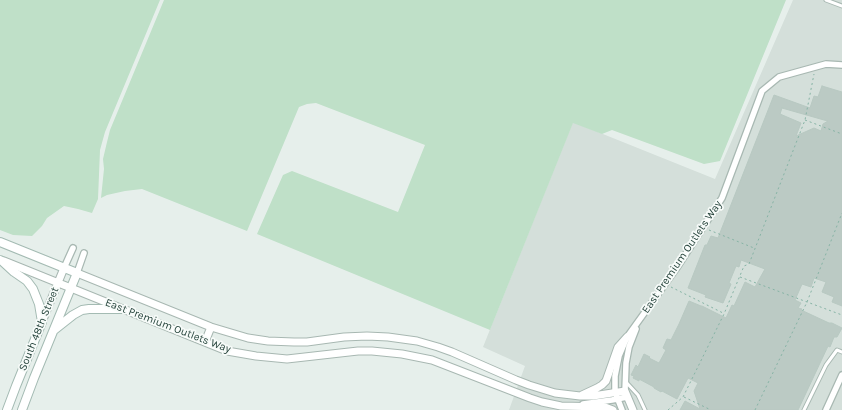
<!DOCTYPE html>
<style>
body{margin:0}
canvas{display:block;background:#e6efeb}
</style>
<canvas width="842" height="410"></canvas>
<script>
const g = document.querySelector('canvas').getContext('2d');
g.lineJoin = 'round';
function paint(path, color) { g.fillStyle = color; g.fill(path, 'evenodd'); }
const poly = rows => new Path2D(rows.map(r => 'M' + r).join(''));
function strokePath(path, color, width, dash) { g.strokeStyle = color; g.lineWidth = width; g.lineCap = dash ? 'butt' : 'round'; g.setLineDash(dash || []); g.stroke(path); }
function write(font, color, halo, rows, align = 'center') {
  g.font = font + ' Karla,sans-serif'; g.lineWidth = 3.5; g.setLineDash([]); g.textBaseline = 'middle'; g.strokeStyle = halo; g.fillStyle = color; for (const [text, x, y, turn = 0] of rows) {
    g.save(); g.translate(x, y); g.rotate((+turn || 0) * Math.PI / 180); g.textAlign = isNaN(turn) ? turn : align; if (halo) g.strokeText(text, 0, 0); g.fillText(text, 0, 0); g.restore();
  }
}
paint(poly([
 [793,0,842,0,842,410,509,410,525,366,483,347,573,122,715,179]
]), '#d4dfda');
paint(poly([
 [0,0,160,0,105,132,100,150,98,199,92,213,78,209,64,206,47,218,42,226,32,236,13,235,0,230],
 [164,0,786,0,720,161,704,164,612,130,602,134,573,123,490,330,257,234,283,175,292,171,398,212,425,145,316,103,307,104,299,107,247,231,142,189,125,191,107,195,101,198,104,169,103,159,107,142,110,130]
]), '#bfe0c8');
const building = poly([
 [822,86,842,92,842,306,832,302,834,297,822,292,826,282,814,278,811,287,802,284,795,300,801,303,798,308,802,309,801,310,829,323,832,323,842,328,837,337,834,337,830,347,828,346,798,410,680,410,685,401,700,409,694,391,698,383,688,378,677,399,662,391,661,392,654,388,654,387,639,379,639,381,633,378,634,376,631,375,636,365,638,367,644,354,650,357,649,358,659,363,666,350,663,348,667,339,671,340,679,324,689,301,701,306,702,306,726,318,732,305,734,306,745,282,755,287,765,269,741,260,739,267,736,266,729,283,731,284,723,303,705,297,706,295,688,288,705,245,707,245,711,236,718,238,774,95,810,108,814,96,818,97,822,86],
 [782,108,824,120,828,121,823,124,821,131,814,128,796,136,801,123,780,114,782,108]
]);
paint(building, '#bbcac4');
strokePath(building, '#b8c9c2', 1);
const service = poly([
 [826,0,842,6],
 [626,382,638,395,645,410],
 [804,410,826,365,837,350,842,352]
]);
const minor = poly([
 [64,268,73,248],
 [77,273,84,253],
 [625,391,626,363,629,347,636,329],
 [583,404,612,400,627,397],
 [622,410,615,392,615,376,619,356,627,337,676,269,722,198,762,91,779,77,826,64,842,65],
 [826,410,842,375]
]);
const tertiary = poly([
 [4,261,227,351,256,356,287,359,358,351,372,351,402,354,432,360,530,398,542,402,561,406,605,407,613,410],
 [77,273,211,327,248,338,268,341,294,342,307,342,344,337,367,336,388,337,417,341,438,347,452,352,516,380,529,385,555,393,580,396,593,396,625,391,633,410],
 [42,322,64,268],
 [205,342,211,327],
 [582,395,597,388,602,385,606,381,618,347,627,337]
]);
const secondary = poly([
 [0,242,77,273,34,378,22,410],
 [0,260,2,261,14,272,27,281,33,289,39,304,42,322,16,386,7,410],
 [54,330,73,315,82,310,89,309,122,309]
]);
strokePath(service, '#a8b8b2', 5);
strokePath(minor, '#a8b8b2', 8);
strokePath(tertiary, '#a8b8b2', 9);
strokePath(secondary, '#a4bbb3', 10);
strokePath(poly([
 [805,120,842,134],
 [709,230,754,248],
 [740,277,842,315],
 [671,287,723,313],
 [684,397,711,410],
 [668,410,683,397,724,314,744,266,749,264,805,120,814,74],
 [755,410,807,302,842,213]
]), '#86b3a5', 1, [2, 3]);
strokePath(service, '#fff', 3);
strokePath(minor, '#fff', 5.5);
strokePath(tertiary, '#fff', 7);
strokePath(secondary, '#fff', 8);
write('11px', '#24423a', '#f7fbf9', [
 ["East Premium Outlets Way",682,257,-56],
 ["East Premium Outlets Way",168,326,21],
 ["South 48th Street",39,329,-68]
]);
</script>
